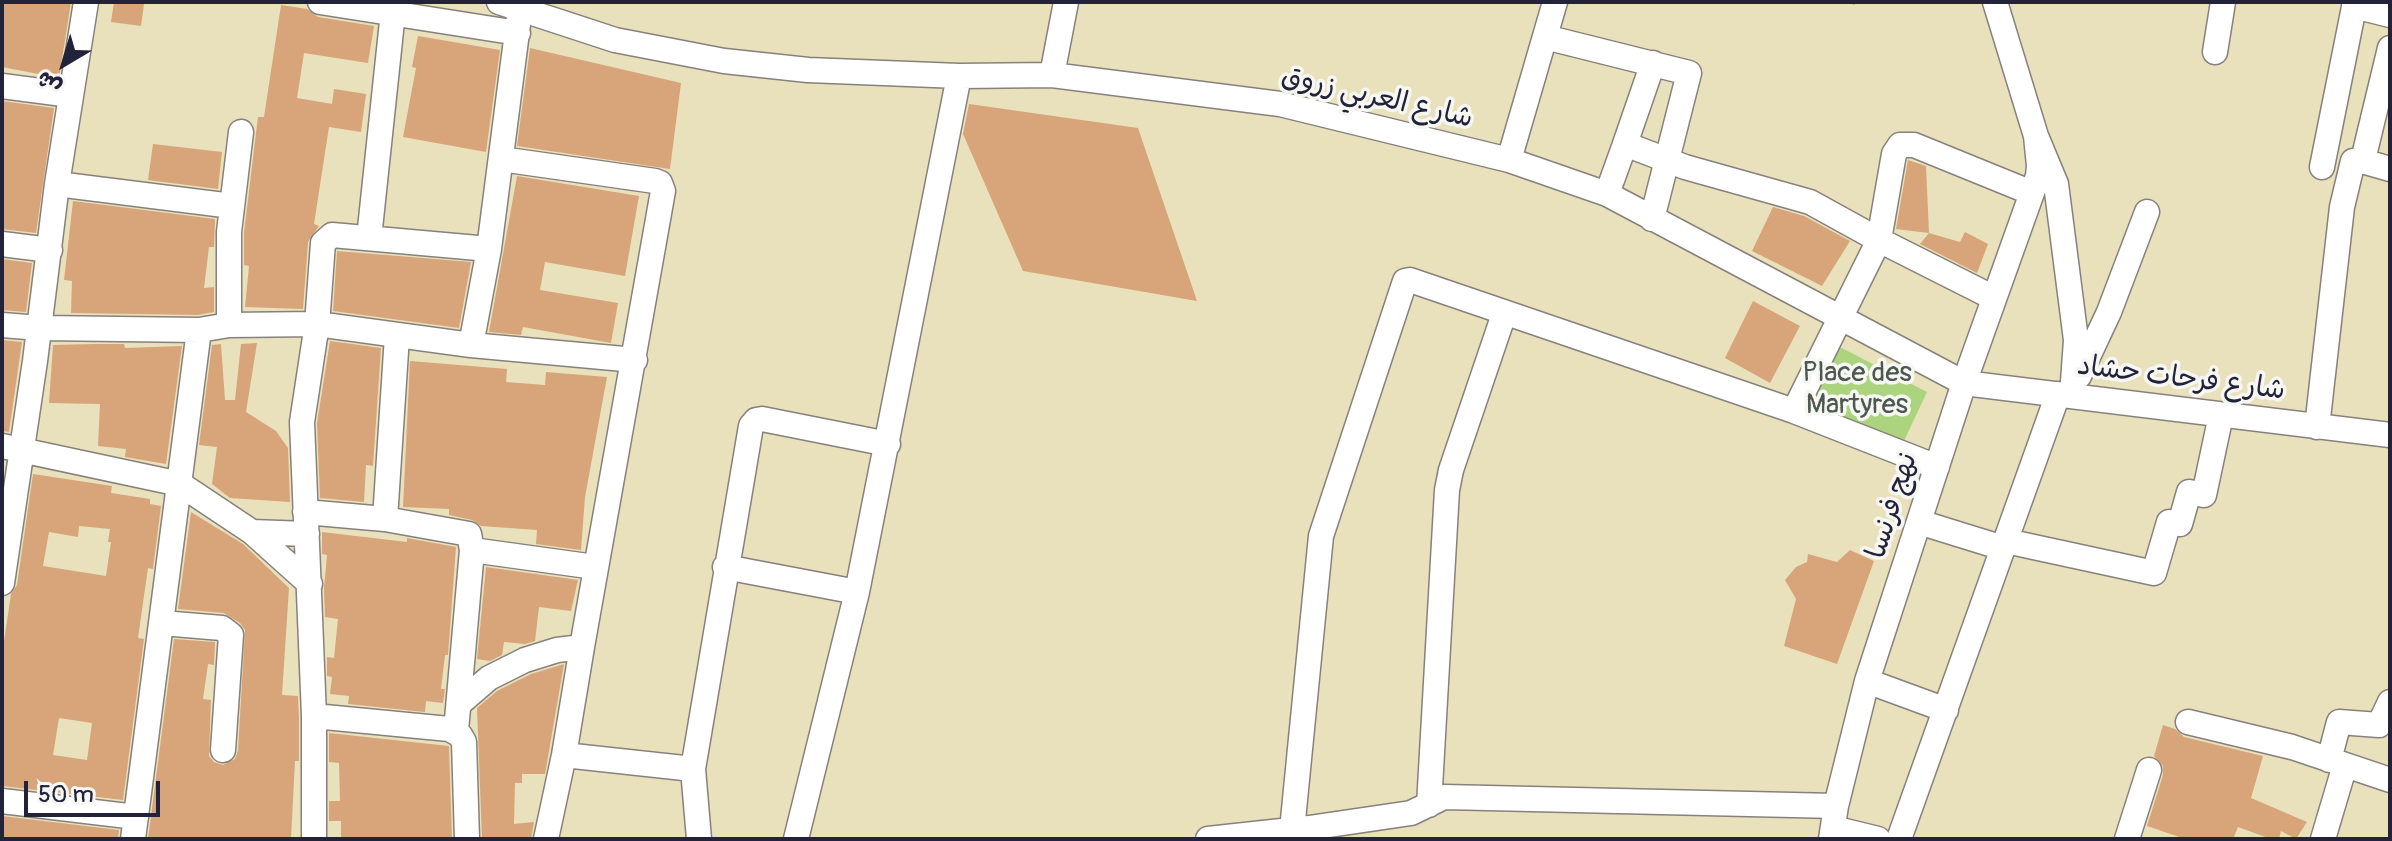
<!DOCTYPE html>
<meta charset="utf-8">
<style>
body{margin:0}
#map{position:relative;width:2392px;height:841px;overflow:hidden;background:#e9e0bc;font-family:Pangolin,"Playpen Sans Arabic",sans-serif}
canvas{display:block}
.frame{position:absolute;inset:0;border:4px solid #22223b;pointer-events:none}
.north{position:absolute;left:24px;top:24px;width:80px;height:80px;-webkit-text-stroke:6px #f6f6f2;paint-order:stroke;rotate:218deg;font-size:22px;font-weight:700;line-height:32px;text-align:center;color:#22223b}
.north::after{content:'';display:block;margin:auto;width:28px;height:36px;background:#22223b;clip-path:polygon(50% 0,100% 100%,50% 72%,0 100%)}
.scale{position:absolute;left:24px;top:781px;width:136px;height:36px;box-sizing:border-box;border:4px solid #22223b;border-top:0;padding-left:10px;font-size:24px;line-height:28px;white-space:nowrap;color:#22223b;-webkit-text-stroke:6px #f6f6f2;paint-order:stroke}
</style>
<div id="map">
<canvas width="2392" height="841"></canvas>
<div class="frame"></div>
<div class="north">ش</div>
<div class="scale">50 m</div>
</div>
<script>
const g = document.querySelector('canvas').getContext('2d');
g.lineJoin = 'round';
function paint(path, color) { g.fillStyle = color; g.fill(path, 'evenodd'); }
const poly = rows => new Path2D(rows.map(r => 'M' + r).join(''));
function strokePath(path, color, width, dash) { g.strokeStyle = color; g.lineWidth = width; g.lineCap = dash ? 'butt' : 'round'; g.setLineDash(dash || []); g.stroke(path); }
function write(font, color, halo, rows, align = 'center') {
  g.font = font + ' Pangolin,"Playpen Sans Arabic",sans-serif'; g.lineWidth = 7; g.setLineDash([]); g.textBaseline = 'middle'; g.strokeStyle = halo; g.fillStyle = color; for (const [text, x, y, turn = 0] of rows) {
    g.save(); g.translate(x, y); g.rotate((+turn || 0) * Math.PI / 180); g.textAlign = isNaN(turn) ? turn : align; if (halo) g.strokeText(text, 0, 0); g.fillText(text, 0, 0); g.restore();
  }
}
paint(poly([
 [1836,345,1927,392,1903,443,1810,402]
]), '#acd47f');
paint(poly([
 [2,2,71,2,59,78,2,67],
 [114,2,144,4,141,26,111,22],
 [281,5,307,9,318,17,374,26,368,63,304,53,297,98,332,104,334,89,366,94,361,132,329,127,314,224,319,226,308,242,303,309,245,307,249,266,244,265,244,233,256,133,258,117,264,117],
 [418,36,500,50,486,152,403,137,416,68,412,67],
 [530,48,681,83,670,169,517,146],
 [2,101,54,108,36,233,2,229],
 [969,104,1138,128,1197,301,1023,271,963,134],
 [153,144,222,152,218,189,148,180],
 [1908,160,1926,166,1929,233,1896,229],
 [517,176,639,196,625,276,545,262,540,290,618,303,611,343,523,327,521,335,489,332],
 [73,201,215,219,214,247,209,247,204,288,214,287,214,312,198,315,71,313,72,281,64,280],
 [1773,207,1804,216,1850,241,1822,286,1752,251],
 [1965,232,1988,244,1977,273,1920,244,1929,233,1960,242],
 [337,251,471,262,459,328,333,311],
 [2,259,32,263,26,312,2,310],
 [1753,301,1800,326,1770,383,1725,358],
 [2,340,22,342,9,432,2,431],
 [330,341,381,348,373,466,366,465,364,502,320,498,317,423],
 [257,343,246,412,276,431,288,448,290,502,230,498,212,484,217,447,199,445,212,345,221,344,225,400,235,400,241,344],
 [94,344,124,344,125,348,182,346,166,464,125,457,126,449,98,446,100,404,49,403,53,345],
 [410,361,507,369,506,382,545,385,546,372,607,377,585,497,581,550,536,544,537,530,481,526,472,520,449,515,449,509,403,507],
 [33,474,112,486,111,493,150,499,150,504,161,506,153,569,148,568,138,638,144,639,123,800,2,786,2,655,11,594,17,585],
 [79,526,110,529,108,542,111,542,106,576,43,566,49,532,78,537],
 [59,718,92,723,87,760,53,755],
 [191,512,243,544,289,588,282,695,298,696,299,719,299,761,295,761,291,839,148,839,174,639,215,642,214,665,208,664,203,699,211,700,209,756,214,762,223,765,235,759,238,751,245,630,240,623,224,613,178,609],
 [322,532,407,542,407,538,456,547,448,655,445,655,441,689,445,689,443,703,426,701,425,712,348,704,349,696,330,694,332,677,327,676,327,657,334,658,338,619,325,617,324,589,327,555,322,554],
 [1850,550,1874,561,1837,664,1784,646,1796,599,1785,580,1796,567,1807,562,1808,554,1837,562],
 [486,567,578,580,571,611,539,607,535,641,525,644,504,642,502,655,490,661,477,659],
 [564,664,545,774,522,774,522,783,515,783,514,824,534,822,531,839,482,839,477,708,497,691,531,674],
 [2163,725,2175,729,2184,737,2263,756,2251,798,2307,822,2296,839,2281,831,2279,839,2271,839,2238,827,2233,839,2185,839,2147,826,2163,775,2163,766,2154,756],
 [329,733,449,746,452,839,341,839,341,821,329,821,329,801,340,801,339,763,329,762],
 [2,816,119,830,118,839,2,839]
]), '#d7a579');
const minor = poly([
 [320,2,518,33],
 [499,2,615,40,724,61,808,70,959,76,1052,75,1280,104,1509,160,1607,194,1964,383,2390,435],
 [1995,2,2036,136,2056,184,2076,340,2072,396],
 [2354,6,2390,15],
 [1545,37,1689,73,1652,219],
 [2215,52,2223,2],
 [1052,75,1066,2],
 [2,86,71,95],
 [1625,144,1653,63],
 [1509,160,1555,2],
 [2362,161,2390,169],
 [2322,167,2355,2],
 [57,184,232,206],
 [1607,194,1625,144,1685,167,1810,202,1879,240,1994,298],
 [369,238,393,12],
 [2,244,50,250],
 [2,325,40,328,199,330],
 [229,325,229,232,241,132],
 [471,345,489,249,520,9],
 [2079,376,2109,312,2147,212],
 [1794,411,1879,240,1894,154,1900,145,1914,145,2032,193],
 [2317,427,2342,207,2353,161,2363,160,2390,48],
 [2,446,180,484,252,532,310,584],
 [305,512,385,519,469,534,472,550,456,731],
 [385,519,397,336],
 [1919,522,2003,548],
 [252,532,307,534],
 [2006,541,2154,573,2169,522,2180,524,2189,492,2204,495,2221,415],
 [472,550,595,567],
 [725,567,857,592],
 [2,583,35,361,57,184,86,2],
 [162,623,222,628,231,635,223,750],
 [1867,681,1946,710],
 [460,703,489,678,525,660,557,650,582,647,663,191,660,183,655,181,501,159],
 [314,716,449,729,460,735,464,742,467,839],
 [2188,722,2292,747,2390,780],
 [564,755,582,647],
 [2329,760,2339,722,2379,725,2390,702],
 [2,801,136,817],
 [1429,805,1447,490,1451,470,1504,314],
 [1833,828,1878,839],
 [1292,830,1321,536,1405,281,1410,280,1794,411,1937,467],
 [133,839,199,330,229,325,317,324,471,345,635,360],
 [314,839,314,716,302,422,317,324,323,243,332,235,489,249],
 [546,839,564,755,693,769],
 [699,839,693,769,751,426,756,420,762,419,888,444],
 [796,839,857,592,959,76],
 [1208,839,1309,828,1411,813,1444,797,1836,806],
 [1831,839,1836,806,1867,681,1964,383,2038,176,2039,166,2036,136],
 [1899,839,2058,394],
 [2127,839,2149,770],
 [2323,839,2345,765]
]);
strokePath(minor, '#86817c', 27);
strokePath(poly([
 [1849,2,1860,4]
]), '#86817c', 3, [6, 6]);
strokePath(minor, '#fff', 24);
write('28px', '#22223b', '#f6f6f2', [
 ["شارع العربي زروق",1377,98,13],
 ["شارع فرحات حشاد",2181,379,7],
 ["نهج فرنسا",1893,506,-72]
]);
write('28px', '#4b574f', '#f6f6f2', [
 ["Place des",1857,374],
 ["Martyres",1857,406]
]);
</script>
